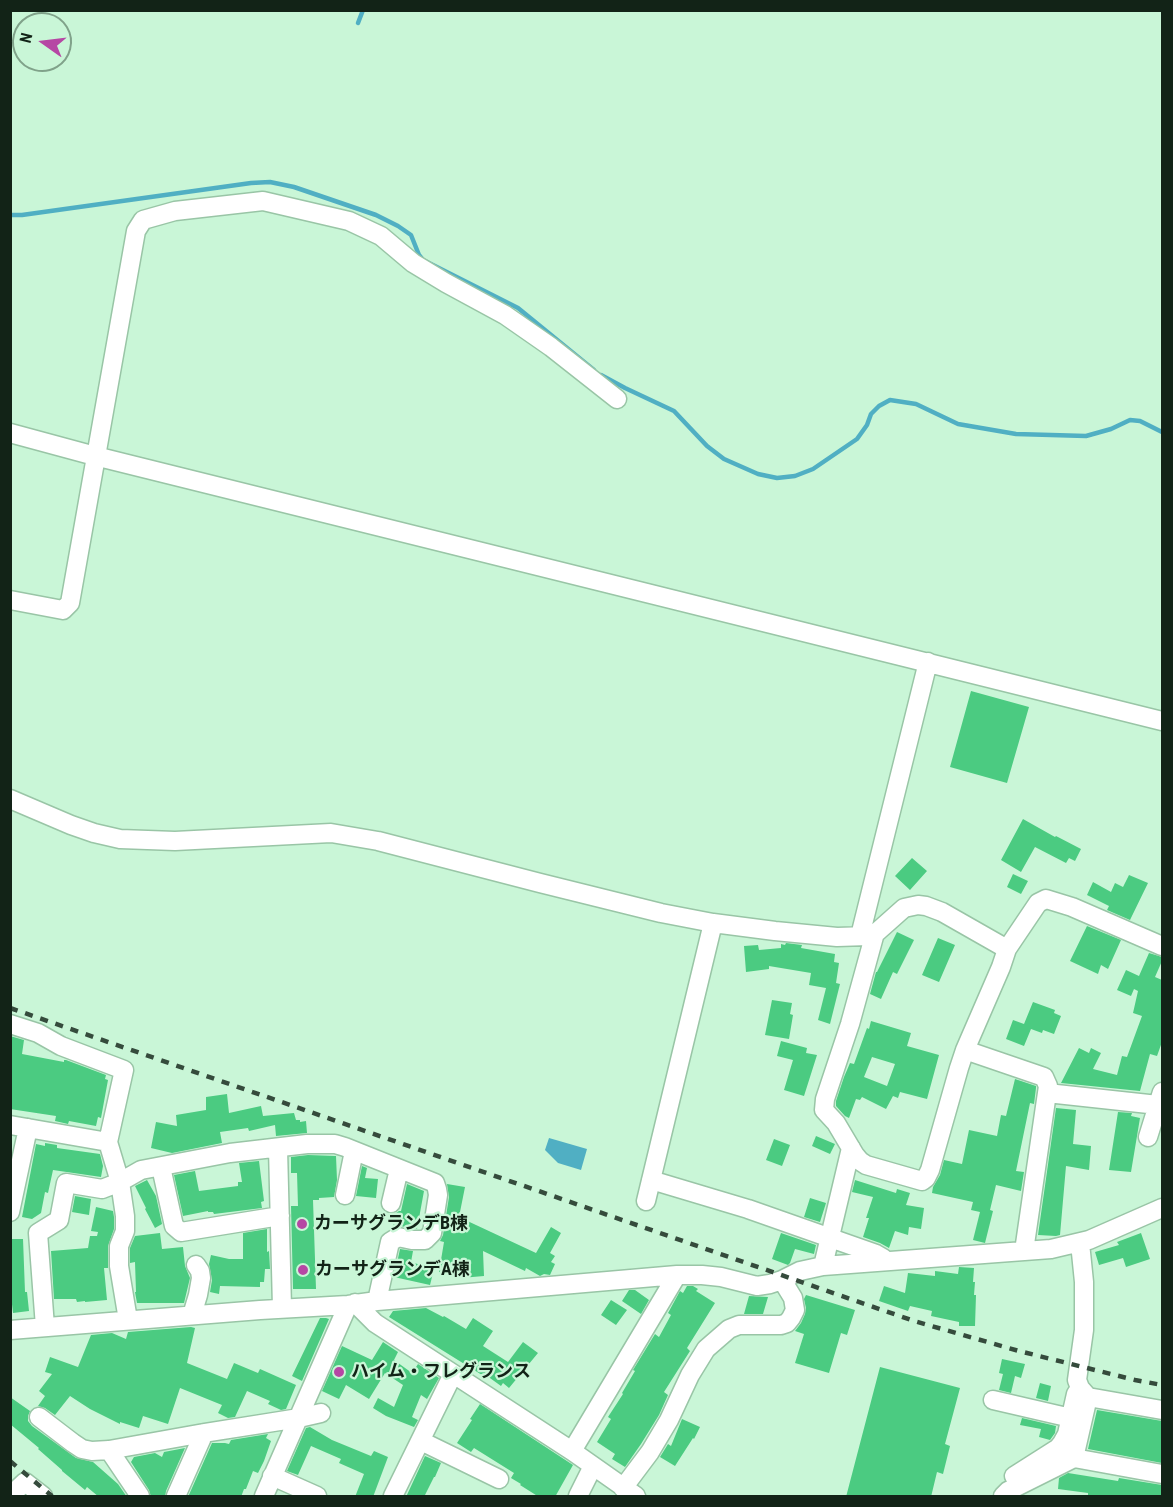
<!DOCTYPE html>
<meta charset="utf-8">
<style>
body{margin:0}
#map{position:relative;width:1173px;height:1507px;overflow:hidden;background:#c9f6d7;font-family:"Roboto Condensed",sans-serif}
canvas{display:block}
.frame{position:absolute;inset:0;border:12px solid #122317;pointer-events:none}
.north{position:absolute;left:12px;top:12px;width:60px;height:60px;box-sizing:border-box;background:#c9f6d7;border:2px solid #80a28a;border-radius:50%;rotate:284deg;font-size:16px;font-weight:700;line-height:24px;text-align:center;color:#122317}
.north::after{content:'';display:block;margin:auto;width:21px;height:27px;background:#b647a4;clip-path:polygon(50% 0,100% 100%,50% 72%,0 100%)}
</style>
<div id="map">
<canvas width="1173" height="1507"></canvas>
<div class="frame"></div>
<div class="north">N</div>
</div>
<script>
const g = document.querySelector('canvas').getContext('2d');
g.lineJoin = 'round';
function paint(path, color) { g.fillStyle = color; g.fill(path, 'evenodd'); }
const poly = rows => new Path2D(rows.map(r => 'M' + r).join(''));
function strokePath(path, color, width, dash) { g.strokeStyle = color; g.lineWidth = width; g.lineCap = dash ? 'butt' : 'round'; g.setLineDash(dash || []); g.stroke(path); }
function write(font, color, halo, rows, align = 'center') {
  g.font = font + ' "Roboto Condensed","Noto Sans JP",sans-serif'; g.lineWidth = 4.5; g.setLineDash([]); g.textBaseline = 'middle'; g.strokeStyle = halo; g.fillStyle = color; for (const [text, x, y, turn = 0] of rows) {
    g.save(); g.translate(x, y); g.rotate((+turn || 0) * Math.PI / 180); g.textAlign = isNaN(turn) ? turn : align; if (halo) g.strokeText(text, 0, 0); g.fillText(text, 0, 0); g.restore();
  }
}
paint(poly([
 [549,1138,587,1149,581,1170,558,1163,545,1150]
]), '#50afc3');
strokePath(poly([
 [358,23,363,10],
 [10,215,22,215,251,183,270,182,294,187,376,215,398,226,411,235,419,255,423,260,518,308,594,370],
 [601,375,625,388,674,411,707,446,724,459,758,474,777,478,795,476,813,469,857,439,867,425,871,414,879,406,890,400,916,404,958,424,1016,434,1086,436,1111,429,1130,420,1140,421,1162,432]
]), '#50afc3', 4.5);
paint(poly([
 [971,691,1029,707,1007,783,950,767],
 [1023,819,1055,837,1056,836,1081,849,1075,861,1069,858,1066,863,1035,847,1021,872,1001,860],
 [912,858,927,871,910,890,895,876],
 [1013,874,1028,881,1021,894,1007,887],
 [1129,875,1148,883,1130,920,1107,910,1109,906,1087,895,1093,882,1111,892,1115,883,1123,887],
 [1087,926,1121,940,1108,969,1101,965,1098,974,1070,961],
 [897,932,914,940,897,974,893,972,881,999,870,994,876,972,877,972],
 [938,938,955,945,939,982,922,975],
 [786,943,802,945,801,948,835,954,834,962,839,963,836,983,840,984,830,1024,818,1020,826,988,809,985,811,973,769,966,769,969,746,972,744,946,758,945,759,950,781,948,781,944,785,945],
 [1149,953,1162,957,1162,961,1155,977,1162,980,1162,1042,1157,1056,1150,1054,1140,1091,1061,1083,1079,1048,1089,1053,1091,1048,1101,1053,1093,1069,1117,1075,1122,1056,1127,1057,1142,1016,1133,1013,1138,991,1134,989,1131,996,1117,990,1126,970,1139,976],
 [772,1000,792,1003,790,1014,793,1015,789,1039,765,1035],
 [1033,1002,1055,1010,1054,1013,1061,1016,1054,1034,1043,1030,1042,1033,1031,1029,1024,1046,1006,1039,1013,1020,1024,1024],
 [871,1021,911,1033,907,1046,939,1055,927,1099,900,1092,898,1098,893,1096,886,1109,862,1097,860,1100,856,1099,849,1118,845,1116,836,1106,836,1101,844,1077,850,1063,854,1064,867,1028,869,1029],
 [872,1057,895,1064,887,1086,864,1077],
 [10,1036,24,1040,22,1054,64,1062,64,1060,66,1060,106,1075,105,1079,108,1080,101,1118,98,1117,96,1126,69,1121,68,1124,55,1121,56,1116,10,1109],
 [781,1041,807,1048,806,1053,817,1055,804,1096,784,1090,793,1060,777,1056],
 [1015,1079,1036,1086,1036,1088,1034,1104,1030,1103,1016,1171,1024,1172,1021,1191,996,1185,990,1210,993,1211,985,1243,973,1240,980,1212,971,1210,973,1202,932,1193,933,1187,940,1175,944,1160,962,1164,969,1130,997,1136,1001,1115,1006,1116],
 [227,1094,229,1113,261,1106,263,1116,294,1113,296,1120,300,1120,300,1122,306,1121,307,1133,276,1136,275,1125,249,1131,248,1128,220,1132,222,1143,172,1153,151,1148,156,1122,177,1126,176,1115,206,1110,206,1097],
 [1056,1108,1076,1110,1073,1144,1091,1146,1089,1170,1066,1166,1060,1235,1056,1236,1038,1235],
 [1118,1112,1132,1113,1131,1116,1140,1118,1131,1172,1109,1170],
 [816,1136,835,1144,830,1154,812,1146],
 [774,1139,790,1145,782,1166,766,1160],
 [45,1143,57,1145,57,1148,100,1154,103,1166,101,1177,53,1170,48,1193,45,1192,41,1213,32,1219,22,1217,36,1144,45,1146],
 [308,1155,336,1156,337,1180,334,1197,319,1198,319,1200,313,1200,316,1289,293,1289,291,1206,298,1206,297,1173,291,1173,291,1157],
 [259,1161,264,1201,261,1202,262,1208,214,1214,213,1212,208,1212,208,1211,183,1216,174,1175,195,1171,199,1191,238,1186,238,1182,242,1182,239,1163],
 [362,1166,367,1168,365,1178,378,1179,376,1198,356,1196],
 [147,1180,156,1196,162,1224,155,1228,145,1209,146,1208,135,1186],
 [855,1180,896,1193,897,1189,910,1193,906,1205,924,1208,921,1229,909,1227,908,1235,895,1231,889,1248,880,1243,863,1237,869,1218,866,1218,873,1197,852,1192],
 [407,1184,424,1191,417,1229,400,1226,393,1227,396,1213,399,1211,401,1211],
 [447,1184,465,1187,460,1212,462,1212,461,1218,536,1253,551,1227,561,1233,550,1253,555,1256,551,1262,555,1264,550,1275,544,1274,540,1276,526,1268,525,1271,483,1251,484,1276,461,1278,460,1276,439,1272,444,1242,440,1241,443,1235,449,1197],
 [75,1196,91,1199,89,1215,72,1212],
 [810,1198,826,1203,820,1222,804,1217],
 [96,1207,113,1211,114,1217,114,1229,108,1246,108,1268,104,1268,107,1300,85,1302,85,1301,77,1302,76,1299,54,1299,51,1251,88,1248,90,1236,97,1236,98,1232,91,1231],
 [267,1229,267,1252,269,1251,270,1269,265,1269,264,1282,260,1282,260,1287,220,1286,219,1294,210,1292,212,1280,209,1264,211,1255,229,1259,243,1259,243,1233],
 [160,1233,162,1249,183,1247,185,1266,190,1278,184,1303,137,1303,135,1292,136,1292,135,1262,130,1263,130,1248,135,1236],
 [781,1233,816,1245,814,1254,795,1249,790,1263,788,1265,772,1259],
 [1141,1233,1150,1259,1126,1267,1123,1258,1099,1265,1095,1252,1119,1245,1117,1242],
 [10,1239,23,1239,25,1292,27,1292,29,1311,13,1313,10,1287],
 [400,1249,413,1251,411,1262,434,1269,430,1285,394,1277],
 [959,1267,974,1268,973,1282,975,1282,974,1295,976,1295,975,1326,959,1326,959,1322,931,1316,932,1311,910,1306,908,1311,879,1301,884,1286,905,1293,908,1273,935,1276,935,1271,958,1274],
 [687,1286,693,1286,698,1289,696,1291,715,1303,687,1348,690,1351,664,1392,668,1395,659,1415,641,1444,625,1467,612,1459,615,1454,597,1442,611,1419,608,1417,623,1394,622,1393,635,1371,633,1370,655,1334,659,1337,671,1315,668,1313,680,1291,683,1293],
 [629,1290,635,1290,649,1300,641,1314,622,1301],
 [806,1295,855,1310,847,1335,841,1333,829,1373,795,1363,804,1334,795,1331,801,1323,805,1314,806,1308,804,1299],
 [749,1296,768,1297,763,1314,744,1314],
 [611,1300,627,1310,616,1325,601,1315],
 [426,1308,443,1317,444,1316,466,1329,473,1318,493,1331,483,1346,508,1362,523,1342,538,1353,509,1388,503,1383,501,1386,483,1373,482,1375,389,1317,393,1311],
 [320,1318,326,1318,329,1319,302,1381,292,1376],
 [191,1327,195,1328,187,1363,227,1379,234,1363,258,1373,260,1369,296,1385,286,1409,281,1410,268,1404,270,1401,247,1391,235,1417,228,1418,218,1413,222,1405,180,1388,168,1424,143,1416,139,1428,120,1422,120,1424,90,1409,70,1396,55,1415,45,1408,38,1406,45,1396,39,1391,52,1374,45,1372,50,1357,78,1367,91,1335,112,1333,126,1339,128,1332],
 [383,1342,398,1352,394,1360,412,1373,418,1364,439,1378,427,1399,421,1395,412,1417,418,1420,414,1427,386,1416,373,1408,378,1398,394,1407,403,1385,385,1373,369,1399,346,1385,339,1399,322,1391,342,1346,372,1360],
 [1002,1359,1025,1364,1021,1378,1015,1376,1011,1393,999,1390,1003,1374,999,1373],
 [880,1367,960,1388,945,1444,950,1446,943,1474,937,1472,931,1497,846,1497],
 [1040,1383,1051,1386,1048,1401,1036,1398],
 [10,1397,30,1411,28,1416,28,1421,32,1426,76,1458,93,1462,118,1484,127,1497,99,1497,87,1487,85,1490,62,1471,62,1470,38,1449,39,1448,10,1424],
 [480,1404,573,1465,555,1497,539,1497,520,1485,521,1484,511,1478,514,1473,474,1448,471,1452,457,1443,472,1420,470,1419],
 [1097,1410,1162,1421,1162,1463,1088,1449],
 [1022,1418,1056,1426,1055,1433,1050,1440,1039,1437,1041,1429,1020,1425],
 [682,1419,700,1427,694,1439,693,1438,675,1466,660,1457,668,1444,671,1446],
 [310,1427,332,1440,371,1456,374,1451,388,1457,373,1497,355,1497,364,1474,339,1463,341,1459,311,1446,298,1475,287,1471,306,1428],
 [268,1434,266,1438,271,1441,264,1461,258,1473,253,1471,246,1489,244,1489,241,1497,188,1497,212,1443,225,1443,229,1444,231,1440],
 [185,1448,166,1491,165,1497,151,1497,149,1490,131,1462,134,1457,155,1453,162,1457,164,1452],
 [425,1456,441,1463,435,1477,434,1477,424,1497,406,1497],
 [1068,1473,1118,1481,1119,1478,1162,1485,1162,1497,1088,1497,1088,1493,1058,1489,1059,1478]
]), '#4bcb81');
const minor = poly([
 [10,433,95,456,1162,721],
 [10,600,63,610,70,603,136,231,143,220,175,211,263,201,349,221,381,236,413,263,446,283,505,315,551,347,617,399],
 [10,799,71,825,94,833,120,839,175,841,331,833,378,841,540,883,661,913,713,923,775,931,837,937,868,936,877,932,904,908,918,905,926,906,942,912,1007,949,1038,903,1046,899,1072,907,1162,946],
 [875,933,850,1024,825,1099,824,1110,836,1123,855,1155,860,1161,866,1165,922,1181,926,1178,930,1170,959,1068,965,1050,1001,967,1007,949],
 [860,936,928,662],
 [10,1024,38,1033,61,1046,124,1070,108,1142,120,1182,125,1216,125,1231,119,1246,119,1266,128,1320],
 [965,1050,1044,1077,1048,1086,1024,1251],
 [1047,1093,1158,1105],
 [10,1125,108,1142],
 [1148,1137,1162,1092],
 [278,1148,282,1308],
 [161,1167,174,1226,181,1232,280,1216],
 [651,1180,748,1209,876,1254,883,1258,885,1261],
 [345,1195,354,1151],
 [646,1201,713,923],
 [391,1203,399,1169],
 [10,1212,28,1128],
 [823,1266,851,1148],
 [355,1303,375,1323,572,1451,636,1496],
 [192,1315,198,1295,201,1278,200,1271,196,1265],
 [45,1327,38,1233,59,1220,66,1183,102,1189,120,1182,141,1170,230,1153,307,1144,335,1144,345,1147,435,1183,437,1189,438,1195,432,1233,425,1240,412,1240,398,1237,390,1242,377,1301],
 [10,1330,260,1310,348,1305,377,1301,677,1275,702,1275,721,1277,757,1286,770,1284,782,1280,800,1271,823,1266,1051,1249,1089,1240,1162,1208],
 [1088,1397,1162,1410],
 [993,1400,1071,1418],
 [39,1417,73,1443,82,1449,92,1451,109,1450,204,1433,299,1418,321,1413],
 [421,1441,499,1479],
 [109,1450,140,1496],
 [572,1451,677,1275],
 [1074,1458,1162,1474],
 [272,1476,317,1496],
 [1014,1476,1058,1448,1062,1443,1067,1434,1076,1394,1080,1388],
 [623,1488,650,1452,669,1420,690,1375,706,1349,729,1329,739,1325,781,1325,787,1323,791,1318,795,1310,793,1298,782,1280],
 [10,1496,25,1482,43,1496],
 [176,1496,204,1433],
 [264,1496,348,1305],
 [393,1496,453,1374],
 [578,1496,593,1466],
 [1003,1496,1008,1491,1074,1458,1088,1397,1080,1388,1077,1380,1084,1330,1084,1282,1080,1243]
]);
strokePath(minor, '#99c5a6', 21);
strokePath(minor, '#fff', 18);
strokePath(poly([
 [10,1008,914,1321,1019,1351,1135,1380,1162,1385],
 [10,1461,52,1496]
]), '#354b3c', 4.5, [8, 8]);
for (const [x, y, r, color] of [
 [302,1224,6,"#b647a4"],
 [303,1270,6,"#b647a4"],
 [339,1372,6,"#b647a4"]
]) { const dot = new Path2D(); dot.arc(x, y, r, 0, 2 * Math.PI); g.fillStyle = color; g.fill(dot); strokePath(dot, '#c9f6d7', 2); }
write('bold 18px', '#122317', '#c9f6d7', [
 ["カーサグランデB棟",314,1224],
 ["カーサグランデA棟",315,1270],
 ["ハイム・フレグランス",351,1372]
], 'left');
</script>
